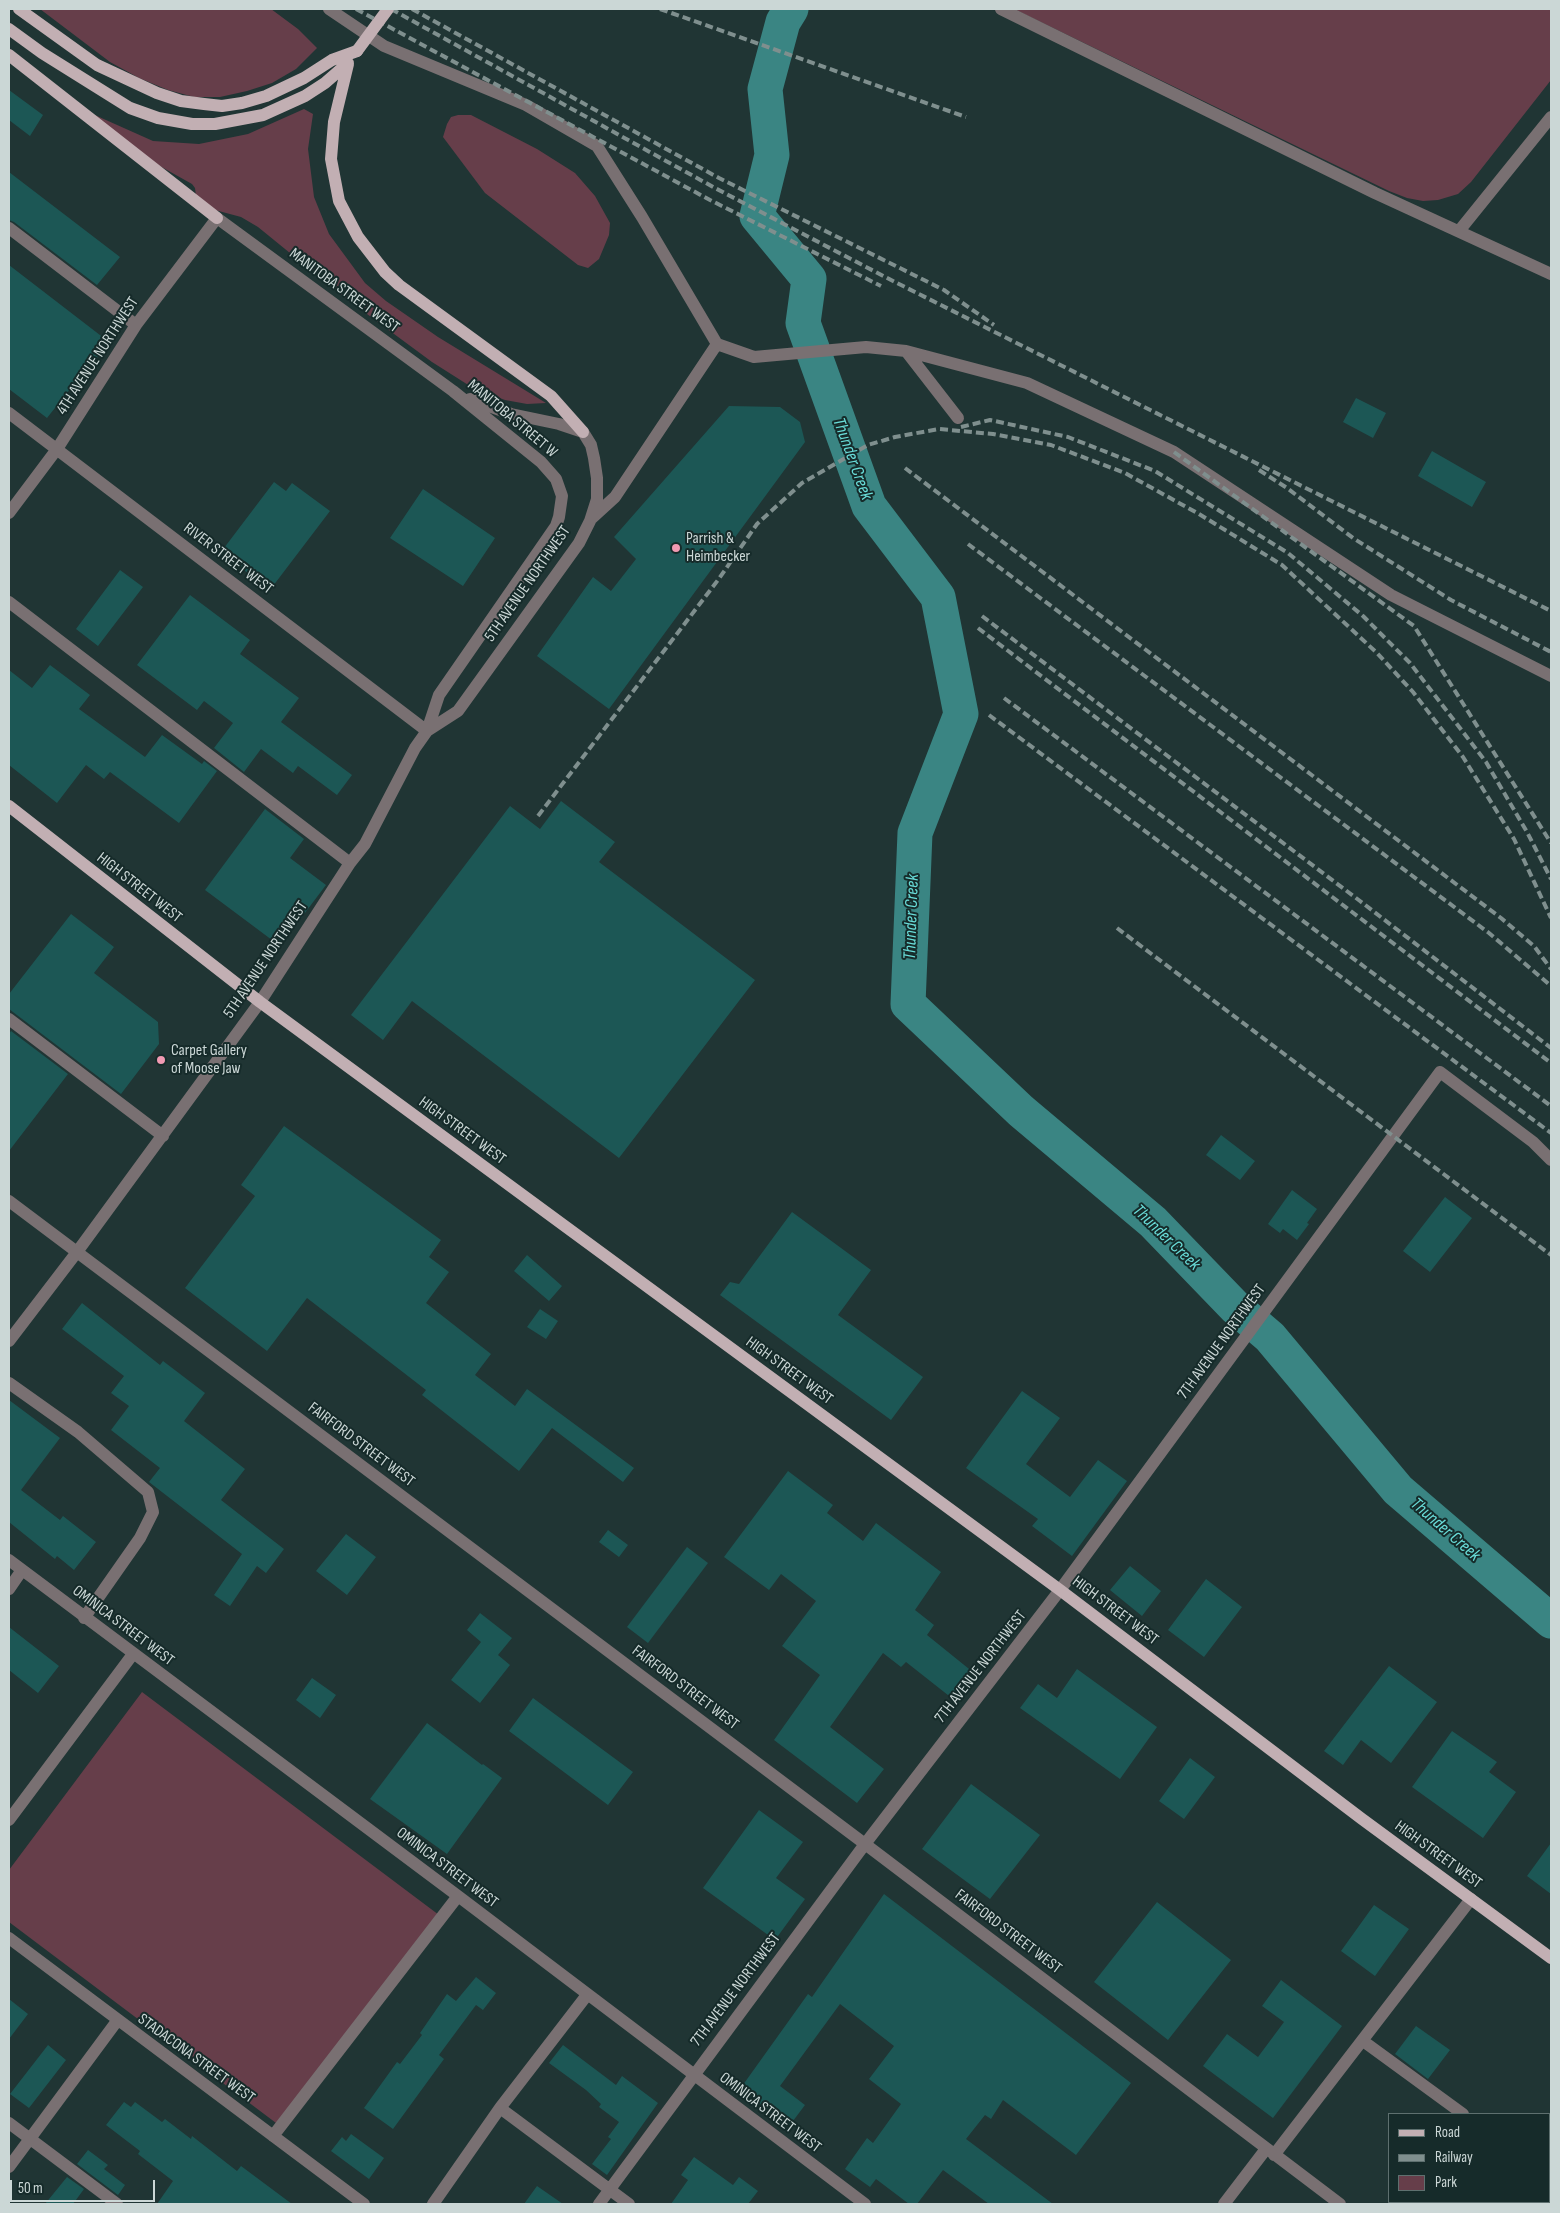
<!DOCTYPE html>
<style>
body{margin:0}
#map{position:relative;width:1560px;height:2213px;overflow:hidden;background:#203534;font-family:"Sofia Sans Condensed",sans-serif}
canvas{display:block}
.frame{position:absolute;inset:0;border:10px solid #cbd7d6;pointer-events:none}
.legend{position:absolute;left:1388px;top:2113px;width:162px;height:90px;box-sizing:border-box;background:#162b2a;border:1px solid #5e706f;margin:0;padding:6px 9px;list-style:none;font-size:15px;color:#cbd7d6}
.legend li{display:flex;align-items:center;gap:10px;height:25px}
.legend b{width:25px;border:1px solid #5e706f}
.scale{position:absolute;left:10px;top:2180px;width:145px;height:22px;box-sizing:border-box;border:2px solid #cbd7d6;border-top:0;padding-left:6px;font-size:15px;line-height:18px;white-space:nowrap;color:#cbd7d6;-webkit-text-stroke:4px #162b2a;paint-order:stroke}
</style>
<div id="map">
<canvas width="1560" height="2213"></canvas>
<div class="frame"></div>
<ul class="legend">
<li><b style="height:6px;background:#c2afb3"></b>Road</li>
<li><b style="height:6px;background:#7f8f8e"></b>Railway</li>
<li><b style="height:14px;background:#663e4a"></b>Park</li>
</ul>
<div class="scale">50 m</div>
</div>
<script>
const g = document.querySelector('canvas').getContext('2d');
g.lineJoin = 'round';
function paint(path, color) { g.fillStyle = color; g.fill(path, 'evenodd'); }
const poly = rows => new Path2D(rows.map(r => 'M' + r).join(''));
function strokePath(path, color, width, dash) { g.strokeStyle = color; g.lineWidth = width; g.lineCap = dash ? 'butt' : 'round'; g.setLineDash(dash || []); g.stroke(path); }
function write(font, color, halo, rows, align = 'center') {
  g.font = font + ' "Sofia Sans Condensed",sans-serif'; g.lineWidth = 4; g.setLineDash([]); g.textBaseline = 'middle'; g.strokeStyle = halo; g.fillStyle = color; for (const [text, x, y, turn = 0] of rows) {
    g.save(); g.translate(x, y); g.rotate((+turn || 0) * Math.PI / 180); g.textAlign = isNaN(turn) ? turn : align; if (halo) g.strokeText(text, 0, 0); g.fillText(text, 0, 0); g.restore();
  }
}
paint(poly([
 [40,9,271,9,298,29,317,48,296,69,272,83,247,91,220,97,194,97,168,90,139,78,110,62],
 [1014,9,1551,9,1551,80,1471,182,1458,194,1438,200,1423,201,1407,198,1389,191],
 [304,109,313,114,308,149,314,197,329,234,365,283,386,301,438,337,546,403,527,404,505,400,473,388,432,362,344,297,258,227,241,217,215,210,196,196,195,188,192,184,158,165,88,112,153,141,199,144,248,134],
 [458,115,471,115,537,149,575,173,595,196,610,223,609,235,599,259,588,268,578,265,485,193,443,137,447,124,451,117],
 [142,1692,443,1918,284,2129,9,1922,9,1870]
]), '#663e4a');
strokePath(poly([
 [791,9,783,22,765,89,772,155,757,216,809,279,803,323,869,506,938,597,961,714,915,833,908,1004,1021,1111,1153,1222,1236,1308,1270,1337,1398,1490,1551,1621]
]), '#3a8583', 35);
paint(poly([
 [9,90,43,115,30,136,9,120],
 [9,172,120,257,97,285,14,222,9,220],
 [9,265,109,342,72,390,70,389,47,418,9,389],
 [1356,398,1386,413,1373,438,1343,422],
 [729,406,780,407,800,422,805,442,609,709,537,656,593,577,611,591,636,559,614,537],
 [1432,451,1486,482,1472,507,1418,476],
 [274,482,286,491,292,483,330,511,273,586,257,574,254,578,221,552],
 [423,489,495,538,463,586,390,538],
 [120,570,143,587,98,646,76,629],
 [190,595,250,640,240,654,299,698,281,722,352,775,337,795,298,766,293,773,261,749,244,772,214,748,233,723,204,701,197,710,137,665],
 [50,665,90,695,79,709,145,757,162,735,202,764,204,761,217,771,179,823,110,772,104,779,86,765,57,803,9,765,9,670,32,688],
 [561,801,615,842,599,862,755,980,619,1158,412,1001,383,1040,351,1015,510,806,540,829],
 [265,809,304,839,290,858,326,885,280,946,205,890],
 [71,914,114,947,94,973,158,1022,159,1044,121,1094,9,1009,9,994],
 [11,1031,68,1074,9,1151,9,1034],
 [284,1126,441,1240,429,1257,449,1272,426,1303,491,1354,475,1375,515,1406,527,1389,634,1468,623,1482,552,1428,519,1471,422,1395,426,1390,307,1298,267,1351,185,1288,255,1196,241,1185],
 [1221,1135,1255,1161,1240,1180,1206,1155],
 [1292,1190,1317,1209,1307,1223,1309,1224,1297,1240,1283,1229,1280,1233,1268,1224],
 [1445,1197,1472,1218,1430,1272,1403,1251],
 [792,1212,871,1270,838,1315,923,1377,891,1420,720,1295,730,1282,739,1284],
 [527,1255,562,1286,549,1301,514,1271],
 [82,1303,160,1365,163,1361,205,1393,184,1421,245,1469,221,1500,284,1549,266,1573,257,1566,230,1606,214,1595,242,1554,149,1482,160,1468,111,1430,129,1406,111,1393,124,1376,62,1329],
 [540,1309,558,1321,546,1339,527,1327],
 [1022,1391,1060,1418,1026,1464,1070,1497,1098,1460,1127,1481,1072,1556,1032,1526,1038,1519,966,1468],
 [9,1400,60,1438,21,1490,60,1520,63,1516,96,1542,74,1570,57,1556,55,1559,9,1522],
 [788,1471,833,1505,827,1513,863,1541,876,1523,941,1572,915,1610,934,1625,927,1635,979,1677,958,1703,906,1662,901,1667,883,1653,830,1727,884,1769,857,1803,774,1740,820,1675,782,1646,816,1601,781,1574,769,1590,724,1557],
 [608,1530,628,1545,619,1557,599,1542],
 [346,1534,376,1557,347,1595,316,1571],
 [687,1547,708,1563,648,1643,627,1627],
 [1130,1566,1161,1591,1142,1616,1110,1590],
 [1206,1579,1242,1607,1204,1657,1168,1630],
 [480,1613,512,1638,498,1655,510,1665,480,1703,451,1680,481,1642,467,1630],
 [9,1627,59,1666,38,1693,9,1670],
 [1389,1666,1437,1702,1391,1763,1361,1740,1343,1765,1324,1751],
 [1077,1669,1157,1727,1120,1779,1020,1708,1038,1684,1057,1698],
 [312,1678,336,1695,320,1718,296,1700],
 [533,1698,633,1772,608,1805,509,1731],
 [427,1723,482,1765,483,1764,502,1778,447,1854,370,1799],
 [1452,1731,1497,1762,1489,1772,1516,1792,1483,1838,1412,1787],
 [1190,1758,1215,1777,1184,1819,1159,1801],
 [971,1784,1040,1835,990,1899,922,1849],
 [759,1810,803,1842,776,1878,805,1899,775,1940,703,1888],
 [1551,1843,1551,1894,1527,1876],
 [884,1894,1131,2083,1076,2155,1003,2100,991,2119,985,2115,966,2139,1053,2204,989,2204,943,2170,917,2204,909,2204,876,2179,870,2187,845,2169,867,2138,873,2143,901,2104,869,2079,894,2046,840,2004,780,2086,805,2105,790,2125,740,2089,808,1994,812,1997],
 [1157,1902,1231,1960,1168,2040,1094,1982],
 [1374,1905,1409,1929,1375,1976,1341,1951],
 [476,1977,496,1993,483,2010,476,2005,439,2055,444,2059,393,2129,364,2108,397,2062,400,2064,422,2035,420,2033,447,1994,456,2001],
 [1281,1980,1342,2026,1273,2118,1203,2066,1227,2034,1258,2057,1284,2022,1262,2006],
 [9,1999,28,2014,9,2039],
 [1416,2026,1450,2050,1428,2079,1395,2054],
 [48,2045,66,2060,29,2108,10,2094],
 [563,2045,616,2085,622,2076,658,2103,607,2175,592,2164,611,2139,608,2137,619,2122,599,2107,601,2104,586,2090,549,2063],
 [124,2102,131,2107,135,2102,162,2122,165,2119,191,2139,192,2136,237,2171,241,2166,292,2204,157,2204,173,2181,138,2154,140,2151,106,2125],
 [351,2134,384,2158,369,2179,331,2151,342,2137,346,2141],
 [88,2150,108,2165,104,2169,125,2185,118,2195,77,2164],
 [694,2157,733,2185,739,2177,758,2191,748,2204,671,2204,688,2180,681,2175],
 [67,2177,84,2189,73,2204,45,2204],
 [537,2186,563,2204,524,2204]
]), '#1c5755');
strokePath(poly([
 [329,9,384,46,526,105,597,146,642,217,717,344,754,357,866,347,906,351,1027,383,1174,452,1391,595,1551,676],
 [1001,9,1375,193,1551,274],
 [9,228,136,325],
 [1459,231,1551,117],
 [906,351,958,418],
 [9,413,427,731],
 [9,513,57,449,136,325,217,218,453,391,541,462,556,479,562,496,559,517,556,526,439,695,427,731,415,748,365,844,350,863,260,1002,77,1252,9,1341],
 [592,518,615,497,717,344],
 [9,602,350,863],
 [427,731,458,711,579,543,590,521,597,499,597,478,594,458,591,445,583,432,559,424,511,414,470,399],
 [9,1019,163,1136],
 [9,1201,865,1844,1340,2204],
 [9,1383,78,1432,148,1492,153,1512,140,1538,84,1618],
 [9,1560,458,1896,865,2204],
 [9,1589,22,1570],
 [9,1820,133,1654],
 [9,1938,364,2204],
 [1363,2041,1463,2114],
 [500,2108,587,1995],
 [9,2123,117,2204],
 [273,2136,458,1896],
 [1274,2155,1471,1899],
 [9,2167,117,2021],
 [1549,2178,1551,2179],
 [433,2204,500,2108,629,2204],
 [599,2204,865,1844,1060,1590,1440,1072,1533,1142,1551,1160],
 [1224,2204,1266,2149]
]), '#797072', 12);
strokePath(poly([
 [19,9,97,65,157,93,181,101,204,104,222,106,242,103,266,96,304,78,332,60,357,51],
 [9,29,42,53,130,108,158,118,192,124,215,124,263,115,305,96,325,83,348,63],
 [9,55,217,218],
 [348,64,334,122,331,159,339,201,358,237,385,272,399,285,551,396,583,432],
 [9,806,260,1002,1060,1590,1362,1819,1551,1958]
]), '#c2afb3', 12);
strokePath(poly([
 [356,9,710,200,881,286],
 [391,9,715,188,893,281,1551,611],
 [412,9,719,178,944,290,994,325],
 [660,9,966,117],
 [961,427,990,420,1068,437,1155,471,1288,553,1363,616,1410,663,1486,762,1527,832,1551,879],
 [1174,452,1414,626,1551,843],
 [905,468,1501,918,1534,946,1551,969],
 [1259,470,1287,488,1353,538,1451,600,1551,652],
 [968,544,1489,933,1551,986],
 [982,616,1360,901,1551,1048],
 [978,628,1551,1063],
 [1004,698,1551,1106],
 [989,715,1551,1133],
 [538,816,718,580,757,524,802,483,868,445,895,437,939,429,993,434,1051,445,1125,473,1199,514,1282,565,1377,653,1413,692,1463,757,1514,839,1551,918],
 [1117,928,1551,1255]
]), '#7f8f8e', 4, [8, 4]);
strokePath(poly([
 [357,51,388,9]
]), '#c2afb3', 12);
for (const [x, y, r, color] of [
 [676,548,5,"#f19ab3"],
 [161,1060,5,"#f19ab3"]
]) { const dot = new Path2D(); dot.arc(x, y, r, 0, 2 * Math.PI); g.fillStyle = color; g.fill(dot); strokePath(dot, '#162b2a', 2); }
write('16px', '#cbd7d6', '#162b2a', [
 ["MANITOBA STREET WEST",344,291,36],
 ["4TH AVENUE NORTHWEST",98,356,-57],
 ["MANITOBA STREET W",512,419,40],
 ["RIVER STREET WEST",228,559,37],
 ["5TH AVENUE NORTHWEST",528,584,-55],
 ["HIGH STREET WEST",139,888,38],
 ["5TH AVENUE NORTHWEST",266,960,-56],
 ["HIGH STREET WEST",462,1131,36],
 ["7TH AVENUE NORTHWEST",1222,1342,-54],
 ["HIGH STREET WEST",789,1371,36],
 ["FAIRFORD STREET WEST",361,1445,37],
 ["HIGH STREET WEST",1115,1611,37],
 ["OMINICA STREET WEST",123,1626,37],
 ["7TH AVENUE NORTHWEST",981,1667,-52],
 ["FAIRFORD STREET WEST",685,1688,37],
 ["HIGH STREET WEST",1438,1855,36],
 ["OMINICA STREET WEST",447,1868,37],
 ["FAIRFORD STREET WEST",1008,1932,37],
 ["7TH AVENUE NORTHWEST",736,1990,-53],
 ["STADACONA STREET WEST",196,2059,36],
 ["OMINICA STREET WEST",770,2113,37]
]);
write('16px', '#cbd7d6', '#162b2a', [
 ["Parrish &",686,539],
 ["Heimbecker",686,557],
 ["Carpet Gallery",171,1051],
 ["of Moose Jaw",171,1069]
], 'left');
write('italic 18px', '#69dcd8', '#162b2a', [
 ["Thunder Creek",852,459,70],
 ["Thunder Creek",912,917,-88],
 ["Thunder Creek",1166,1238,44],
 ["Thunder Creek",1445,1530,41]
]);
</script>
